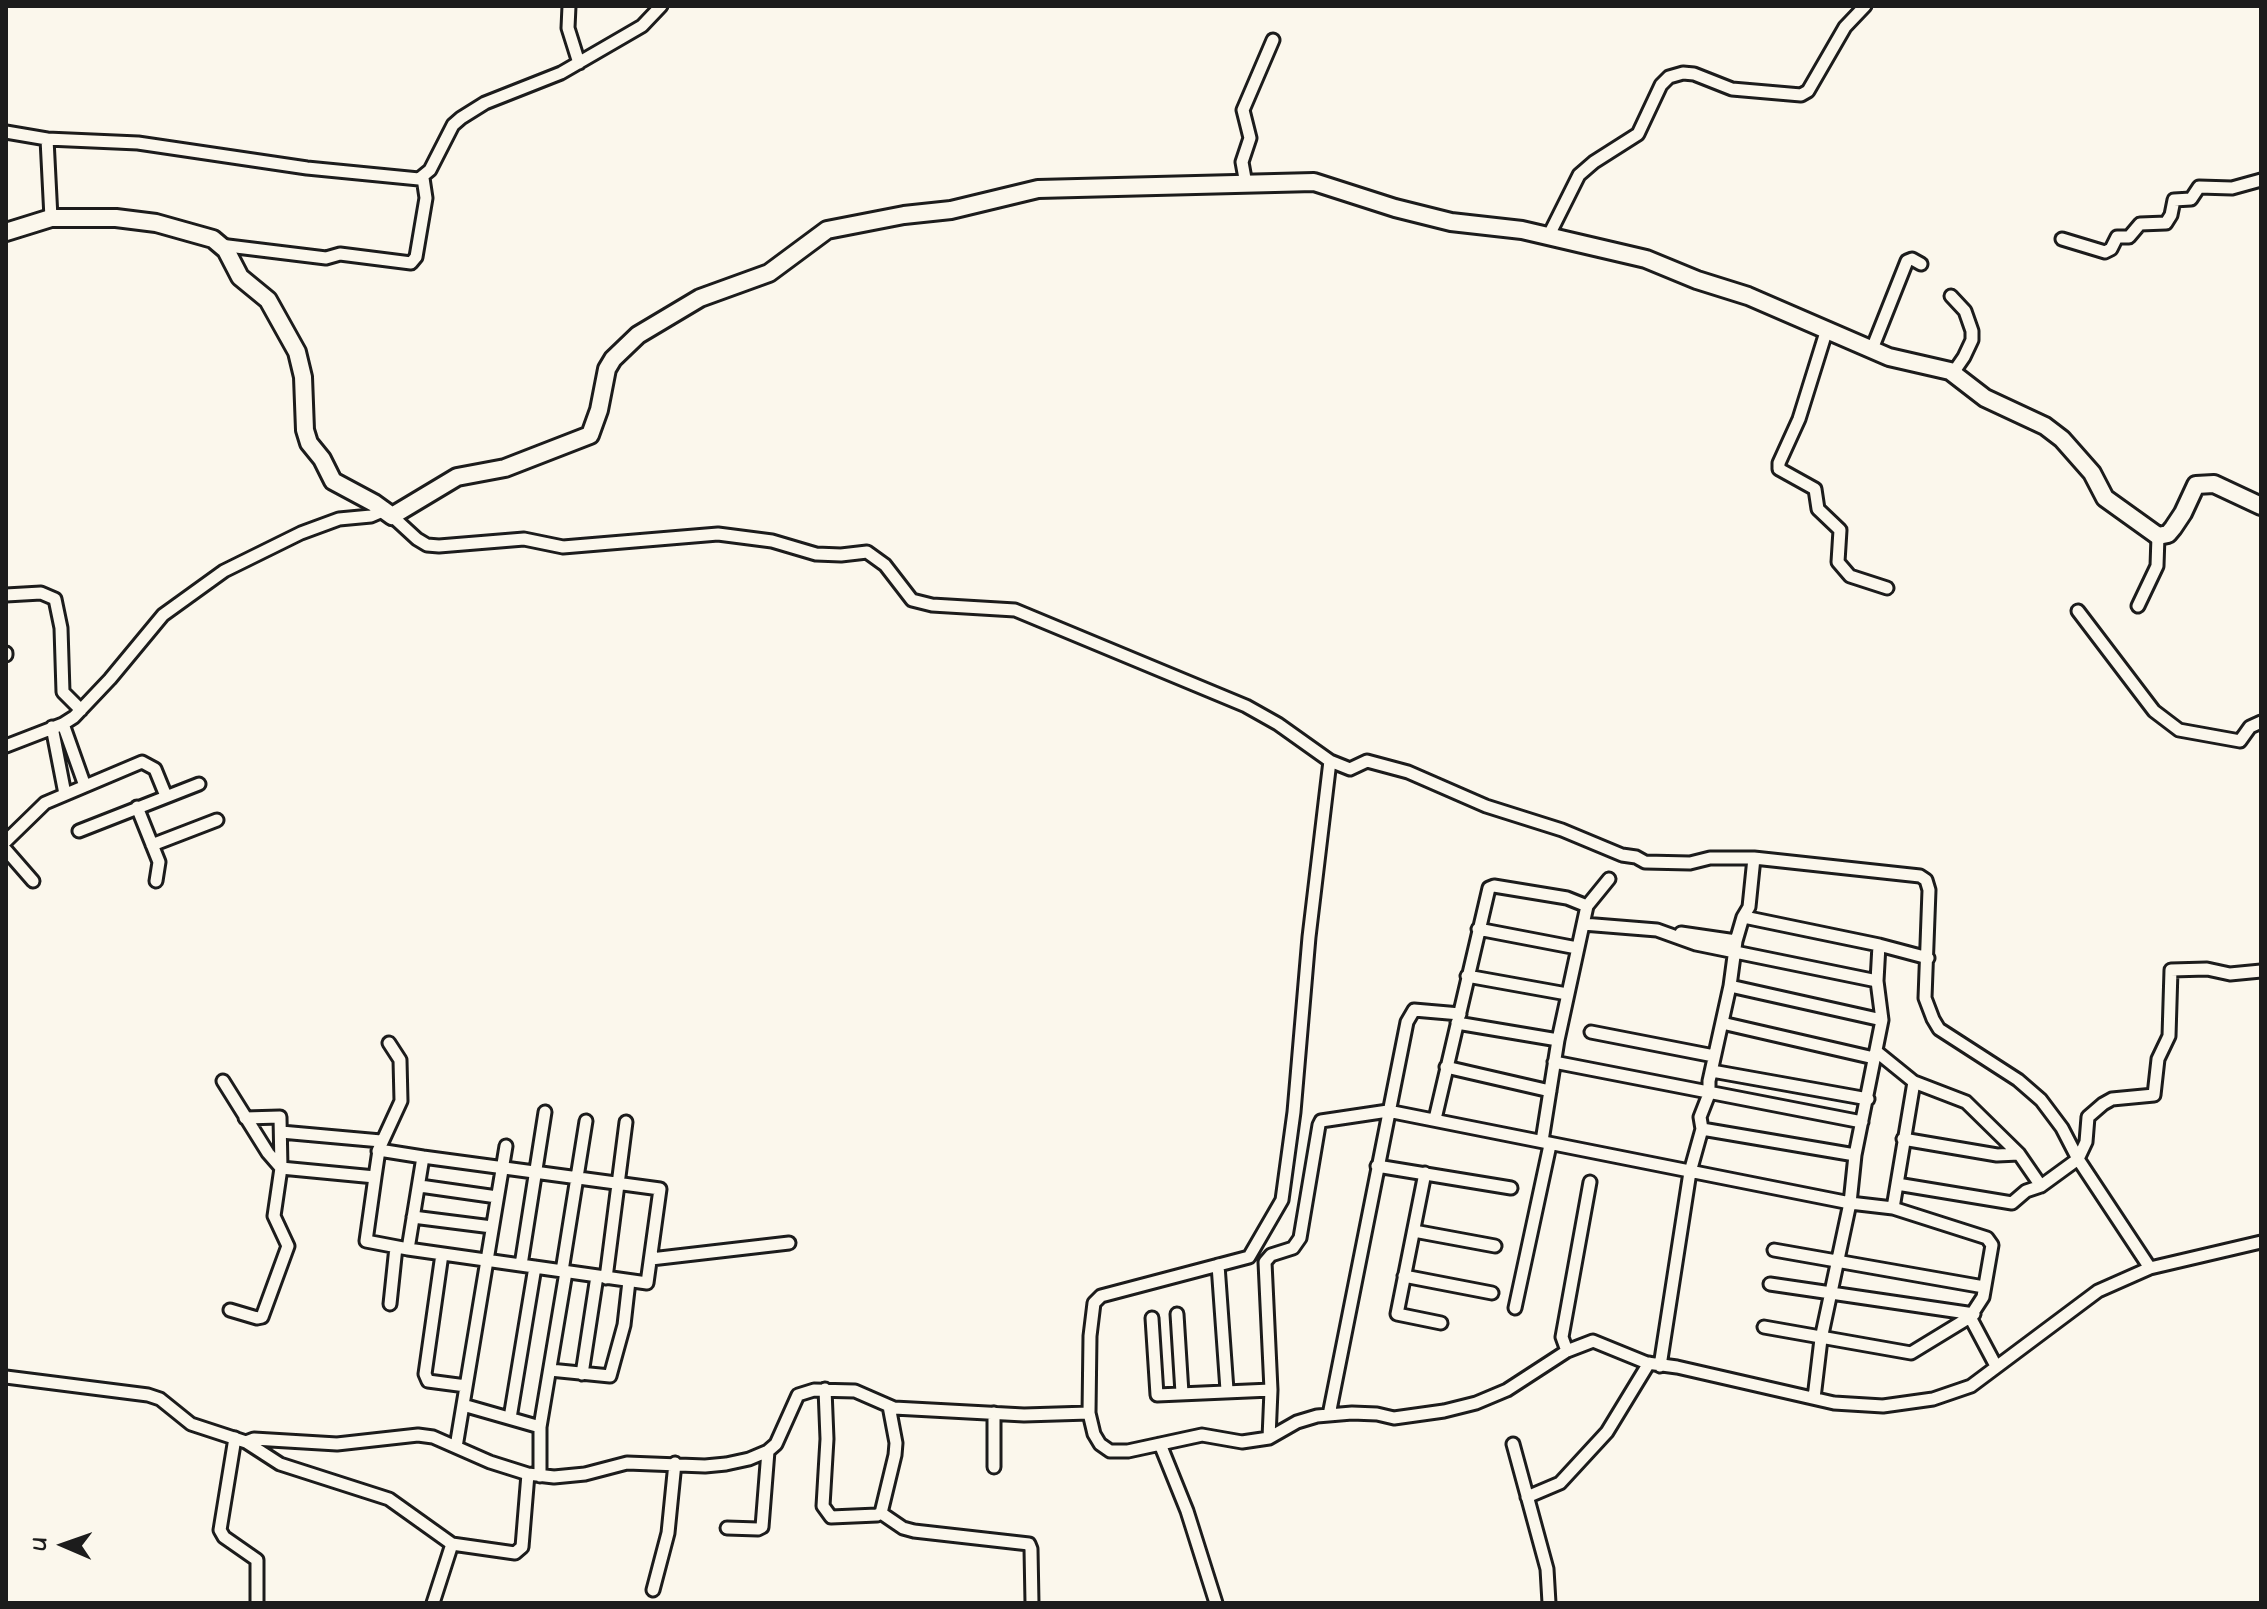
<!DOCTYPE html>
<style>
body{margin:0}
#map{position:relative;width:2267px;height:1609px;overflow:hidden;background:#fbf7ec;font-family:"Architects Daughter",sans-serif}
canvas{display:block}
.frame{position:absolute;inset:0;border:8px solid #1c1c1c;pointer-events:none}
.north{position:absolute;left:24px;top:1505px;width:80px;height:80px;-webkit-text-stroke:6px #fbf7ec;paint-order:stroke;rotate:272deg;font-size:22px;font-weight:700;line-height:32px;text-align:center;color:#1c1c1c}
.north::after{content:'';display:block;margin:auto;width:28px;height:36px;background:#1c1c1c;clip-path:polygon(50% 0,100% 100%,50% 72%,0 100%)}
</style>
<div id="map">
<canvas width="2267" height="1609"></canvas>
<div class="frame"></div>
<div class="north">U</div>
</div>
<script>
const g = document.querySelector('canvas').getContext('2d');
g.lineJoin = 'round';
const poly = rows => new Path2D(rows.map(r => 'M' + r).join(''));
function strokePath(path, color, width, dash) { g.strokeStyle = color; g.lineWidth = width; g.lineCap = dash ? 'butt' : 'round'; g.setLineDash(dash || []); g.stroke(path); }
const street = poly([
 [569,6,568,28,579,63],
 [6,132,47,139,51,218],
 [47,139,138,143,307,168,419,179,430,170,453,125,461,118,485,103,561,73,642,26,661,6],
 [1246,184,1242,162,1250,138,1243,110,1273,40],
 [1549,235,1579,175,1594,162,1638,134,1661,85,1669,77,1683,73,1694,74,1732,89,1801,95,1808,91,1845,27,1865,6],
 [2062,239,2105,252,2111,249,2117,237,2129,237,2140,224,2166,223,2171,215,2174,200,2191,199,2199,187,2232,188,2261,180],
 [220,245,326,258,340,254,411,263,416,257,426,198,423,178],
 [1951,296,1965,311,1972,331,1972,340,1964,357,1953,373],
 [1827,329,1799,419,1779,463,1779,469,1815,489,1818,509,1840,530,1838,562,1850,576,1887,588],
 [1872,349,1907,261,1912,259,1921,264],
 [392,516,417,539,427,545,439,546,524,539,563,547,718,534,772,541,816,554,841,555,867,552,885,565,912,600,932,605,1015,610,1246,706,1278,724,1330,761,1309,937,1294,1112,1282,1200,1249,1257,1101,1296,1094,1303,1090,1336,1089,1413,1094,1434,1100,1444,1110,1451,1128,1451,1202,1435,1242,1442,1269,1438,1297,1422,1317,1416,1352,1413,1377,1414,1394,1418,1444,1411,1476,1403,1507,1390,1567,1351,1593,1341,1647,1363,1677,1367,1834,1403,1883,1406,1933,1399,1971,1386,2098,1291,2150,1268,2261,1242],
 [6,595,41,593,55,599,61,628,63,692,81,710],
 [2138,606,2157,566,2158,536],
 [2078,611,2154,711,2179,730,2240,741,2250,727,2261,722],
 [6,653,6,655],
 [63,724,85,786],
 [52,727,65,794],
 [6,746,63,724,74,717,110,679,163,615,224,571,301,533,339,519,371,516,385,510],
 [1330,761,1350,769,1367,761,1408,772,1486,806,1562,830,1622,855,1636,857,1645,862,1690,863,1710,858,1754,858,1920,876,1926,880,1929,890,1925,998,1933,1019,1939,1029,2018,1080,2041,1100,2062,1128,2078,1159,2150,1268],
 [137,807,159,862,156,881],
 [79,831,199,784],
 [6,841,45,803,142,762,155,769,166,796],
 [152,845,217,820],
 [6,850,33,881],
 [1744,917,1879,945],
 [1583,924,1657,930,1696,944,1877,981],
 [1478,929,1577,948],
 [1681,933,1736,941],
 [1467,976,1567,994],
 [1730,986,1882,1020],
 [1457,1023,1558,1040],
 [1722,1023,1874,1058],
 [1591,1032,1714,1056],
 [1877,1052,1914,1082,1966,1102,2019,1154,2041,1186],
 [1554,1062,1862,1122],
 [1446,1067,1550,1091],
 [1712,1071,1868,1099],
 [223,1081,268,1153,281,1168,375,1177,379,1150,423,1157,408,1249,647,1283,660,1189,423,1157],
 [1435,1119,1489,888,1494,886,1567,898,1587,906],
 [1702,1129,1855,1155],
 [281,1132,381,1141],
 [1903,1139,1997,1155,2019,1154],
 [1542,1141,1558,1040,1587,906,1609,879],
 [378,1151,401,1101,400,1060,389,1043],
 [1377,1166,1511,1188],
 [1425,1173,1397,1314,1441,1323],
 [375,1177,366,1241,408,1249],
 [1897,1184,2012,1203,2026,1191,2041,1186,2078,1159,2086,1142,2088,1117,2103,1104,2112,1099,2154,1095,2158,1059,2169,1036,2171,970,2207,969,2230,974,2261,971],
 [420,1186,497,1197],
 [1893,1208,1914,1082],
 [413,1217,492,1227],
 [1414,1231,1495,1246],
 [1774,1250,1984,1287],
 [442,1254,425,1374,428,1381,466,1386],
 [651,1259,789,1243],
 [521,1265,545,1112],
 [1218,1265,1227,1390],
 [562,1271,586,1121],
 [1404,1276,1492,1293],
 [606,1278,626,1122],
 [1770,1284,1974,1314],
 [390,1304,396,1247],
 [1515,1308,1550,1145],
 [230,1310,257,1318,262,1317,288,1246,274,1216,281,1168,280,1117,245,1118],
 [1177,1314,1182,1393],
 [1152,1318,1157,1395,1271,1390],
 [1764,1327,1911,1353,1970,1317],
 [1567,1351,1562,1337,1590,1182],
 [1660,1366,1690,1172,1702,1129,1700,1117,1709,1094,1709,1081,1730,986,1736,941,1743,917,1749,907,1754,858],
 [550,1370,610,1376,624,1325,629,1281],
 [582,1374,597,1276],
 [6,1377,148,1395,160,1399,191,1424,246,1442,254,1439,337,1444,418,1435,433,1437,490,1462,528,1474,554,1477,585,1474,627,1463,705,1466,726,1464,749,1459,768,1451,776,1444,798,1395,814,1390,855,1391,894,1408,1024,1415,1089,1413],
 [825,1389,827,1439,823,1506,831,1517,877,1515,881,1513,895,1455,896,1443,889,1406],
 [1814,1398,1821,1339,1850,1203,1855,1155,1882,1020,1877,981,1879,945,1928,958],
 [463,1405,540,1427,540,1476],
 [994,1413,994,1467],
 [1329,1415,1407,1022,1414,1010,1460,1014],
 [510,1418,535,1267],
 [540,1427,566,1272],
 [235,1438,220,1530,224,1537,257,1560,257,1603],
 [1269,1438,1271,1390,1265,1262,1271,1255,1293,1248,1300,1238,1319,1125,1321,1121,1388,1111,1850,1203,1893,1208,1987,1238,1992,1245,1983,1297,1970,1317,1996,1366],
 [246,1442,280,1464,389,1499,452,1544,515,1553,522,1547,528,1474],
 [1160,1444,1187,1511,1216,1603],
 [1513,1444,1547,1569,1549,1603],
 [456,1447,506,1146],
 [1527,1497,1560,1483,1607,1432,1649,1363],
 [881,1513,903,1528,914,1531,1029,1544,1031,1549,1032,1603],
 [727,1528,758,1529,762,1527,768,1451],
 [653,1590,668,1533,675,1463],
 [433,1603,452,1544]
]);
const secondary = poly([
 [6,232,51,218,116,218,156,223,213,239,226,250,240,277,268,300,297,352,303,377,305,430,309,443,322,459,333,481,374,503,392,516,457,477,505,468,590,435,599,410,607,369,613,359,638,335,700,298,769,273,827,230,904,215,951,210,1038,189,1314,182,1395,208,1451,222,1522,230,1646,259,1697,280,1748,296,1889,357,1950,371,1985,398,2045,426,2062,439,2092,473,2105,498,2158,536,2168,534,2173,528,2183,513,2196,485,2214,484,2261,506]
]);
strokePath(street, '#1c1c1c', 17);
strokePath(secondary, '#1c1c1c', 22);
strokePath(street, '#fbf7ec', 11);
strokePath(secondary, '#fbf7ec', 16);
</script>
